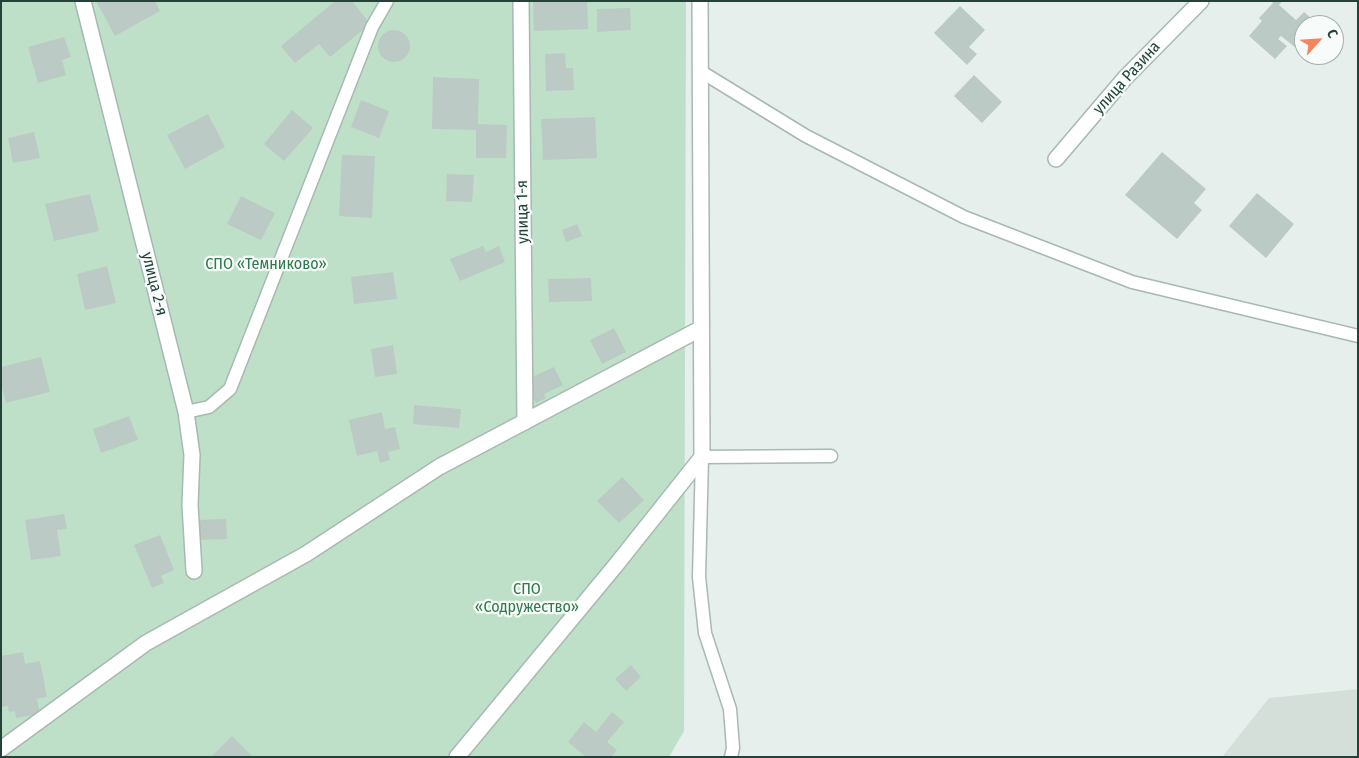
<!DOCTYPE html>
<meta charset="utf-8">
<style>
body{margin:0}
#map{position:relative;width:1359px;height:758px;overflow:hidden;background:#e6efeb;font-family:"Fira Sans Condensed",sans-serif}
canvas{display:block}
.frame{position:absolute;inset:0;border:2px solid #24423a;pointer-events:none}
.north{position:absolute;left:1294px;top:15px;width:50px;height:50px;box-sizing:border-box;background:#f7fbf9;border:1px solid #a3b1ad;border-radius:50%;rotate:64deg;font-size:14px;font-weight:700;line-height:20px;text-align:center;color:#24423a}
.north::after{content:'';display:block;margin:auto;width:18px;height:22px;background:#f4845f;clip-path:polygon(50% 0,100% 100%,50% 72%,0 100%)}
</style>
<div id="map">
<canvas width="1359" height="758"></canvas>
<div class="frame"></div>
<div class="north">С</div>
</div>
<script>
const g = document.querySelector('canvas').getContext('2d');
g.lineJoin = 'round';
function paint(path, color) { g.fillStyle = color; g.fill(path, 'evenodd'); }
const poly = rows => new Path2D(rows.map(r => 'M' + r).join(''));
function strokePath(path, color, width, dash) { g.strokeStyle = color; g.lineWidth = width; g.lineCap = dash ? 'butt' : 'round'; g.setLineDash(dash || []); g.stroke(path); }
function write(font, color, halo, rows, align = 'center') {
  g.font = font + ' "Fira Sans Condensed",sans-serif'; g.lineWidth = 4.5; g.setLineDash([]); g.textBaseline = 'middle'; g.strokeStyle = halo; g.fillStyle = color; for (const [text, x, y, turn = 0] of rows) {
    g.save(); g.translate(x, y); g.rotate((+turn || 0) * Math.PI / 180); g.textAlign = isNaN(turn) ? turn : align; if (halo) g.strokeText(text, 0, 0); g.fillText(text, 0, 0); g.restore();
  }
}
paint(poly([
 [1358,689,1358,757,1222,757,1269,698]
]), '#d4dfda');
paint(poly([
 [1,1,686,1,684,731,669,757,1,757]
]), '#bfe0c8');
paint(poly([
 [96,1,155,1,160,11,115,36],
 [335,1,352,1,370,24,330,57,319,44,295,63,281,46],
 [533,1,587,1,588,29,534,31],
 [1271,1,1282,1,1279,5,1296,20,1304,12,1319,25,1304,25,1304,49,1301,52,1281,36,1278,39,1287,46,1275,59,1249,36,1262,21,1259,18,1273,3],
 [960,6,985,30,969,47,977,54,967,65,934,33],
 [630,8,631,30,597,32,597,9],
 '378 46a16 16 0 1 1 32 0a16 16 0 1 1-32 0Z',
 [64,37,71,57,62,60,66,75,38,83,28,47],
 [565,53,566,68,573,68,574,90,546,91,545,54],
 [974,75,1002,102,982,123,954,96],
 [433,77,479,79,478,124,507,125,506,158,476,158,476,130,432,129],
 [361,100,389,111,379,138,351,127],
 [292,110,313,128,284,161,264,144],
 [208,114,225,147,185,169,167,135],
 [595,117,597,158,543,160,541,119],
 [34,132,40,158,13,163,8,138],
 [1162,152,1206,189,1194,203,1202,210,1177,239,1125,195],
 [342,155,375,156,372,218,339,216],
 [447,174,474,175,472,202,446,201],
 [1257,193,1294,224,1266,258,1229,226],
 [90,194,99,231,54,241,45,204],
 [241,196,275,213,261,240,227,224],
 [577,224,582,236,566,242,562,230],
 [483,246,486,252,499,246,505,262,460,281,450,259],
 [107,266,116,303,85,310,77,274],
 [393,272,397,299,354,304,351,277],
 [591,278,592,301,549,302,548,279],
 [614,328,626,352,602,364,590,340],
 [393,345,397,374,375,377,371,349],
 [41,357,50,392,6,403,1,384,1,367],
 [554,367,563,385,544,394,546,398,536,403,525,380],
 [414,405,461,409,459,428,413,424],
 [382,412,385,429,395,427,400,449,388,452,390,460,380,463,377,451,357,456,349,420],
 [129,416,138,440,101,453,93,429],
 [622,477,644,500,619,523,597,501],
 [64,514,67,529,57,530,61,556,31,560,25,520],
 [226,519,227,539,199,540,198,520],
 [160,535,174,570,161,576,164,583,152,588,134,545],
 [23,652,25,664,40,661,47,697,37,699,40,714,16,718,15,711,9,712,8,706,1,707,1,656],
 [631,665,641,677,626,691,615,679],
 [612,712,624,722,607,742,617,750,611,757,586,757,568,742,584,722,596,732],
 [232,736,253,757,211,757]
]), '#bbcac4');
const lane = poly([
 [700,71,806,136,964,217,1132,282,1358,336],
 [186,412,209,407,230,389,372,27,387,1],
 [731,757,733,748,730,709,705,633,699,577,702,457,831,456]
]);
const street = poly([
 [83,1,186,412,192,455,190,505,194,571],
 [521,1,525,422],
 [1056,159,1125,78,1201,1],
 [1,749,146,643,306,554,439,467,700,329],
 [457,757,616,565,702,457,700,1]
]);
strokePath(lane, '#a8b8b2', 15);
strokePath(street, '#a8b8b2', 18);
strokePath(lane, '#fff', 12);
strokePath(street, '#fff', 15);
write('16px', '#24423a', '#f7fbf9', [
 ["улица Разина",1127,78,-48],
 ["улица 1-я",523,212,-91],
 ["улица 2-я",154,284,76]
]);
write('16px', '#2d7a4b', '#f7fbf9', [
 ["СПО «Темниково»",266,265],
 ["СПО",527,590],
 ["«Содружество»",527,608]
]);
</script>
